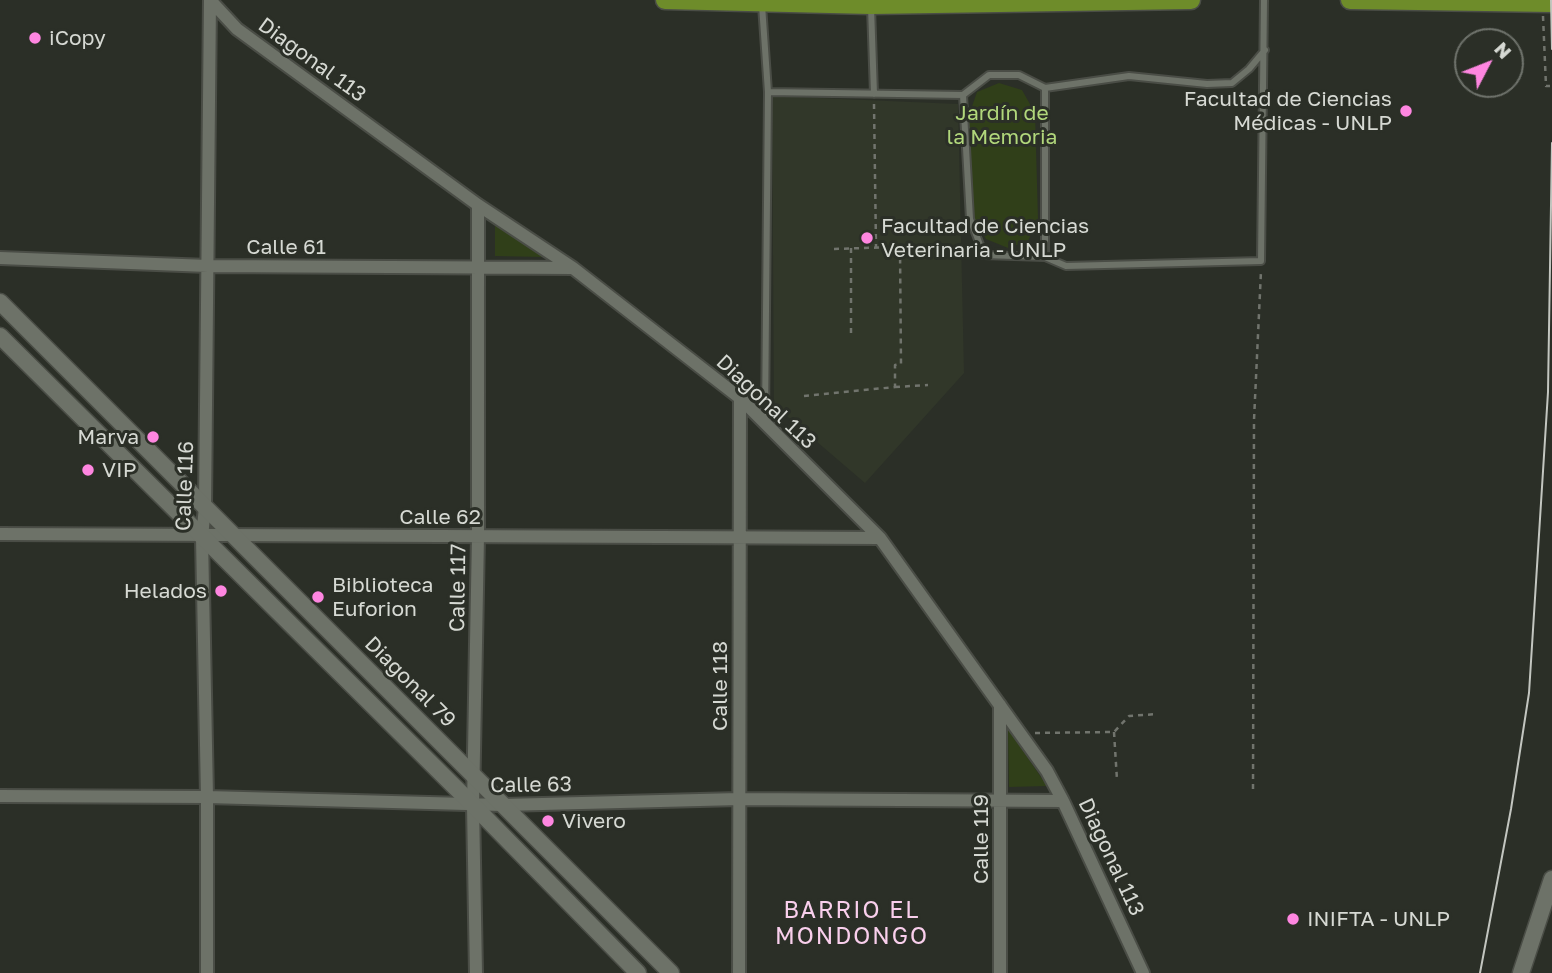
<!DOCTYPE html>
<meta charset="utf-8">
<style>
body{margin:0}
#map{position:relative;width:1552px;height:973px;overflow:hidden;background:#2b2f27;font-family:"Golos Text",sans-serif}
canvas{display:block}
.north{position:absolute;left:1454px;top:28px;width:70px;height:70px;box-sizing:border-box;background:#2b2f27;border:2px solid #6f736c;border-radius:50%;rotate:48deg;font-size:19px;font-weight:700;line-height:28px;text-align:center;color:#d6d9d3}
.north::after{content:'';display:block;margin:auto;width:24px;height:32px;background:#fe86e0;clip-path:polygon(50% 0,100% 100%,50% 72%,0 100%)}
</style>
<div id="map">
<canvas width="1552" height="973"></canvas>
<div class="north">N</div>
</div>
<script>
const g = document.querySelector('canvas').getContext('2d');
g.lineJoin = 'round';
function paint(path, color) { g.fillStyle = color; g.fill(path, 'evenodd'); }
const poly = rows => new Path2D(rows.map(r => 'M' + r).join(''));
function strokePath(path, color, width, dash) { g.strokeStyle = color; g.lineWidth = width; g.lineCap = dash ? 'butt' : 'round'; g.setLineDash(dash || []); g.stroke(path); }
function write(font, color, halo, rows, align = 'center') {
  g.font = font + ' "Golos Text",sans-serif'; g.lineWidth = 6; g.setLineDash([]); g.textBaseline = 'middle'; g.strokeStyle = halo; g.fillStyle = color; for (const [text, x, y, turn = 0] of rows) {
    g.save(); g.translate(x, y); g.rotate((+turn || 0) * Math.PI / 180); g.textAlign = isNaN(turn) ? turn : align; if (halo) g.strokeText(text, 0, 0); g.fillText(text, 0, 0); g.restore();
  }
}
paint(poly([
 [772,96,958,104,964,373,865,483,774,405]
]), '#313729');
paint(poly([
 [999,83,1022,90,1035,113,1038,219,1028,241,1008,248,986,239,973,218,968,118,977,92],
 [495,225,544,257,495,256],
 [1008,729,1047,786,1009,787]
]), '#303f19');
const lane = poly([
 [762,5,768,92,765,421],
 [871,7,874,94],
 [1045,88,1129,76,1207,84,1232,83,1249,69,1265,50],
 [768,92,963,95,989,75,1019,75,1045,88,1045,257,984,255,970,219,963,95],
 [1045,257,1066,266,1261,261,1264,0]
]);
const street = poly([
 [210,0,237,29,478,205,573,268,740,398,880,538,1047,771,1063,801,1143,973],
 [0,258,208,266,573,268],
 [0,534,880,538],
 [1000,705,1000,973],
 [0,796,207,797,503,805,739,799,1063,801],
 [207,973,207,797,202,537,205,507,210,0],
 [476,973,473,805,478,536,478,205],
 [739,973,740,398]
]);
const secondary = poly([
 [0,302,671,973],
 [0,336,473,805,638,973],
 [1521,973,1552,879]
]);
const primary = poly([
 [665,0,871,5,1191,0],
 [1350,0,1552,3]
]);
strokePath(lane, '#4a4d46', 10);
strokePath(street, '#4a4d46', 16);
strokePath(secondary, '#4a4d46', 19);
strokePath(primary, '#4a4d46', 21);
strokePath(poly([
 [1543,16,1546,86,1550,86],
 [874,104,876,247],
 [851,248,851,338],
 [834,249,926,246],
 [895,387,928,385],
 [804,396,895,387,895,365,901,364,900,247],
 [1114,732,1117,780],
 [1035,733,1114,732,1129,716,1157,714],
 [1253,789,1254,420,1261,271]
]), '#71746d', 2.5, [5, 5]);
strokePath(lane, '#6d7268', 6);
strokePath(street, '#6d7268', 12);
strokePath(secondary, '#6d7268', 16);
strokePath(primary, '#6e8c2a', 18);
strokePath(poly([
 [1551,0,1552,49],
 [1480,973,1511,809,1529,693,1548,392,1552,143]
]), '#c3c6c0', 2);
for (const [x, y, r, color] of [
 [35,38,7,"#fe86e0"],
 [1406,111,7,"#fe86e0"],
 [867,238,7,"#fe86e0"],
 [153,437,7,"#fe86e0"],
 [88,470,7,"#fe86e0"],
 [221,591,7,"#fe86e0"],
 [318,597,7,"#fe86e0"],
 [548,821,7,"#fe86e0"],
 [1293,919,7,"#fe86e0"]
]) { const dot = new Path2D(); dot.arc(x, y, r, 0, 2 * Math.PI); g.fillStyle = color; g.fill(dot); strokePath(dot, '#2b2f27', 2.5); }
write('21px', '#d6d9d3', '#2b2f27', [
 ["iCopy",49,38],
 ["Facultad de Ciencias",1392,99,"right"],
 ["Médicas - UNLP",1392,123,"right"],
 ["Facultad de Ciencias",881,226],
 ["Veterinaria - UNLP",881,250],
 ["Marva",139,437,"right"],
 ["VIP",102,470],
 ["Biblioteca",332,585],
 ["Euforion",332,609],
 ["Helados",207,591,"right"],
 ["Vivero",562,821],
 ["INIFTA - UNLP",1307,919]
], 'left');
write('21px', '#d6d9d3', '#2b2f27', [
 ["Diagonal 113",312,60,36],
 ["Calle 61",286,247],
 ["Diagonal 113",766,402,43],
 ["Calle 116",185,486,-88],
 ["Calle 62",440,517],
 ["Calle 117",458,588,-89],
 ["Diagonal 79",410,682,45],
 ["Calle 118",720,686,-90],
 ["Calle 63",531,785,-1],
 ["Calle 119",981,839,-90],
 ["Diagonal 113",1111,857,65]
]);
write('21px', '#b1d77b', '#2b2f27', [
 ["Jardín de",1002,113],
 ["la Memoria",1002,137]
]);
g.letterSpacing = '2px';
write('23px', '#f9cfec', '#2b2f27', [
 ["BARRIO EL",852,911],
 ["MONDONGO",852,937]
]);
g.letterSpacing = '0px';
</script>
